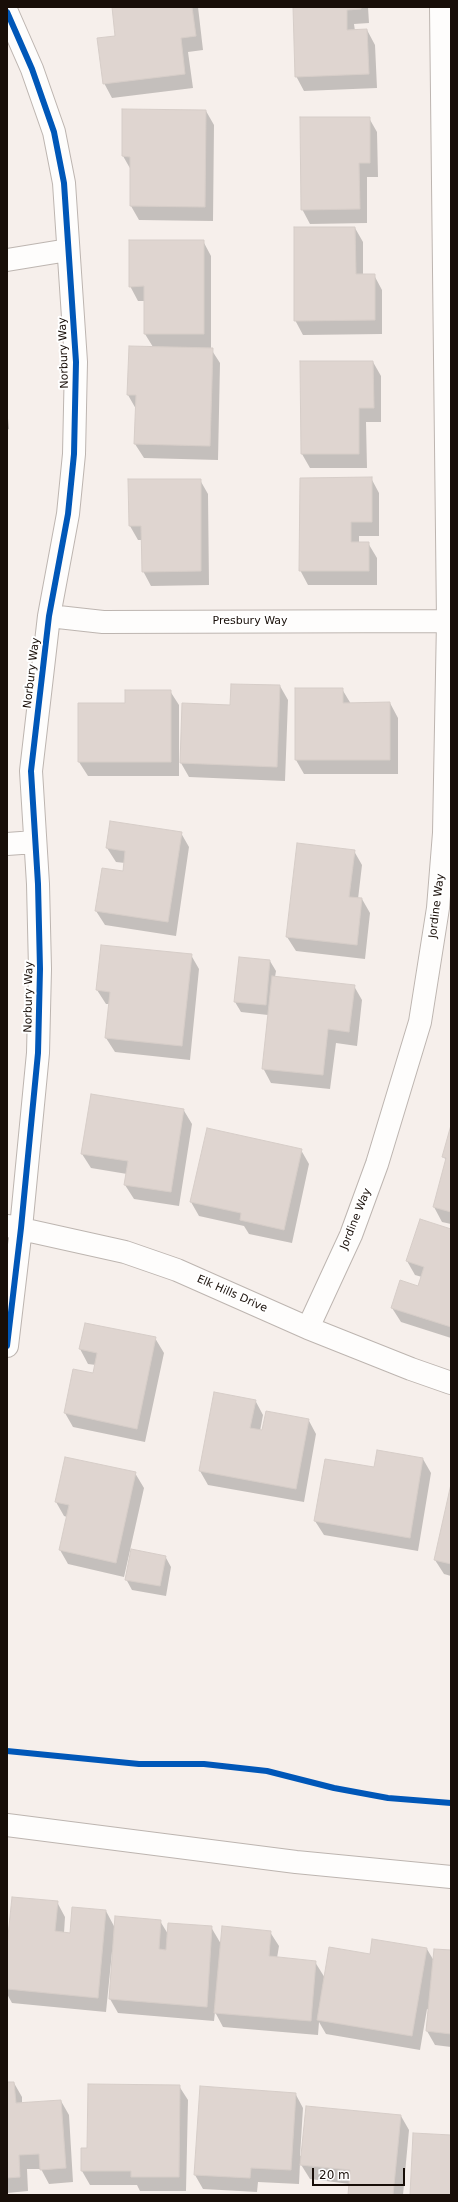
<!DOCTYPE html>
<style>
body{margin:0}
#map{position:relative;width:458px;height:2202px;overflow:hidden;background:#f6efeb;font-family:"DejaVu Sans",sans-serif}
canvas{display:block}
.frame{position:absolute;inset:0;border:8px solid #180e08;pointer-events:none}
.scale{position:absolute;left:312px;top:2168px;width:93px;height:18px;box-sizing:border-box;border:2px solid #180e08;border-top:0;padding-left:5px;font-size:12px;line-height:14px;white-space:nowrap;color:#180e08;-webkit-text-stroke:3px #fff;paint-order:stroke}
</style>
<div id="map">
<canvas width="458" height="2202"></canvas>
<div class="frame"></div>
<div class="scale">20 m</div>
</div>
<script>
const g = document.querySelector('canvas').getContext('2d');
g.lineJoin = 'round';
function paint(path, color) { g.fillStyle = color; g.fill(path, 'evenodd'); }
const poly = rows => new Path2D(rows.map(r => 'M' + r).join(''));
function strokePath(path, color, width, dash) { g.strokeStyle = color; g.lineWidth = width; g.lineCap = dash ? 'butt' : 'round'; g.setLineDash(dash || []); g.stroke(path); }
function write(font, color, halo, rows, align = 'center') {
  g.font = font + ' "DejaVu Sans",sans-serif'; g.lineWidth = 4; g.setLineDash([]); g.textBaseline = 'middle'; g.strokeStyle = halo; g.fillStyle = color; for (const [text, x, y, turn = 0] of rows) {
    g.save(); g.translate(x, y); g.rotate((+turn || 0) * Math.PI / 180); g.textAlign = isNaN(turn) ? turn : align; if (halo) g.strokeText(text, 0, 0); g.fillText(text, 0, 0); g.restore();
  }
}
paint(poly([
 [113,7,198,7,203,50,188,52,193,88,112,98,104,83,116,37],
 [294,7,368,7,369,23,354,24,355,31,367,30,375,45,377,88,304,91,296,76],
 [123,110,206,111,214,125,213,221,139,220,131,206,131,170,123,156],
 [369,118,377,132,378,177,367,177,367,223,310,224,302,209],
 [355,228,363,242,363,275,374,275,382,290,382,334,303,335,295,320],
 [203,241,211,256,211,349,220,363,218,460,144,458,135,444,136,409,128,395,153,347,145,334,145,301,138,301,130,286],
 [301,362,373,362,381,376,381,422,366,422,367,468,310,468,302,454],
 [7,407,9,429,7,430],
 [371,478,379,493,379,536,359,536,359,543,368,543,377,558,377,585,308,585,300,570],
 [200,480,208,494,209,585,151,586,143,571,142,540,138,540,130,526],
 [280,686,288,700,285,781,189,777,181,763,183,705,231,706],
 [342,689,351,704,390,703,398,718,398,774,304,774,296,760],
 [170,691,179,705,179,776,88,776,79,762,126,704],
 [181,833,189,847,176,936,105,925,96,911,123,872,125,863,116,862,107,848],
 [354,851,362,865,358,899,362,899,370,913,365,959,296,951,287,937],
 [191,955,199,969,190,1060,115,1052,106,1038,110,1004,106,1004,97,990],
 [270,961,276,971,275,977,354,986,362,1000,357,1046,336,1043,330,1089,271,1083,263,1068,268,1015,241,1012,235,1002],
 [183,1109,192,1124,179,1206,134,1199,125,1185,127,1174,91,1168,82,1154],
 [451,1129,451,1224,442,1222,434,1207,446,1161,444,1157],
 [301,1150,309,1164,292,1243,249,1234,244,1226,199,1216,191,1202],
 [451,1230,451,1338,401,1322,392,1308,418,1287,422,1277,415,1275,407,1261],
 [85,1324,155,1338,164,1353,145,1442,73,1427,65,1413,94,1374,96,1365,88,1364,80,1349],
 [255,1400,263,1415,260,1431,308,1419,316,1434,304,1502,208,1485,200,1471],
 [423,1459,431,1473,418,1551,324,1535,315,1521,374,1468],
 [135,1473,144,1488,124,1577,68,1564,60,1550,67,1517,64,1516,56,1502],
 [451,1489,451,1576,444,1574,435,1560],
 [165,1556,171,1567,166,1596,132,1590,126,1579],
 [57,1902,65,1917,64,1933,71,1934,106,1911,115,1928,160,1921,168,1934,211,1927,221,1944,270,1932,279,1946,277,1958,315,1962,325,1978,370,1955,373,1940,427,1949,434,1961,451,1952,451,2047,435,2045,427,2031,429,2010,427,2009,420,2050,326,2034,319,2022,318,2035,223,2027,215,2012,214,2021,118,2013,110,1999,114,1952,112,1952,106,2012,12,2003,7,1994,7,1956],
 [7,2083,14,2083,22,2097,22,2103,61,2101,69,2115,73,2182,49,2184,41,2169,27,2169,28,2191,7,2193],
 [179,2086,188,2100,186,2191,140,2191,137,2185,90,2185,82,2171,88,2149],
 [295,2093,303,2108,300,2156,401,2116,409,2130,403,2195,349,2195,350,2184,310,2179,300,2163,299,2184,258,2182,257,2192,203,2189,195,2175]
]), '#0003');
const building = poly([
 [112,7,192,7,196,36,181,38,185,74,103,84,97,38,115,36,112,7],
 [293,7,361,7,361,9,347,10,347,30,367,29,369,74,295,77,293,7],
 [122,109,206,110,205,207,130,206,130,157,122,156,122,109],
 [300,117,370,117,370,163,359,163,360,209,301,210,300,117],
 [294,227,355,227,356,274,375,274,375,320,294,321,294,227],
 [129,240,204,240,204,334,144,334,144,286,129,287,129,240],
 [129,346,213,348,210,446,134,444,136,395,127,395,129,346],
 [300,361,373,361,374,408,359,408,359,454,301,454,300,361],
 [372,477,372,522,351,522,351,542,369,542,369,571,299,571,300,478,372,477],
 [128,479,201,479,201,571,142,572,141,526,129,526,128,479],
 [231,684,280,685,277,767,180,763,182,703,230,705,231,684],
 [295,688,343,688,343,703,390,702,390,760,295,760,295,688],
 [125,690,171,690,171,762,78,762,78,703,125,703,125,690],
 [110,821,182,832,168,922,95,911,102,868,123,871,125,851,106,848,110,821],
 [297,843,355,850,349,897,362,898,357,945,286,937,297,843],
 [101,945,192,954,182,1046,105,1038,110,992,96,990,101,945],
 [239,957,270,960,266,1005,234,1002,239,957],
 [272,976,355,985,349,1032,328,1029,323,1075,262,1069,272,976],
 [91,1094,184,1109,171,1192,124,1185,128,1161,81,1154,91,1094],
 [451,1125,451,1212,433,1207,446,1158,442,1157,451,1125],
 [207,1128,302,1149,284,1230,240,1220,241,1213,190,1202,207,1128],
 [420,1219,451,1229,451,1327,391,1308,400,1280,418,1286,424,1267,406,1261,420,1219],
 [85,1323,156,1337,137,1429,64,1413,73,1369,93,1373,97,1353,79,1349,85,1323],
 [214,1392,256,1400,250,1428,262,1430,266,1411,309,1419,296,1489,199,1471,214,1392],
 [377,1450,423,1458,410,1538,314,1521,325,1459,374,1467,377,1450],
 [65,1457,136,1472,116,1563,59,1550,69,1505,55,1502,65,1457],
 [451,1484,451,1564,434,1560,451,1484],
 [131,1549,166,1556,160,1586,125,1580,131,1549],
 [12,1897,58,1901,55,1931,70,1933,72,1907,106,1910,98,1998,7,1989,7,1946,12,1897],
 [115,1916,161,1920,159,1949,166,1950,168,1923,212,1926,207,2007,109,1999,115,1916],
 [222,1926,271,1931,269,1956,316,1961,311,2021,214,2013,222,1926],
 [372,1939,427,1948,412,2036,317,2020,329,1947,370,1954,372,1939],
 [434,1949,451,1950,451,2034,426,2031,434,1949],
 [7,2082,14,2082,16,2103,61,2100,66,2168,40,2170,39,2154,19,2155,20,2177,7,2178,7,2082],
 [88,2084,180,2085,179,2177,131,2177,131,2171,81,2171,81,2148,87,2148,88,2084],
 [200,2086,296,2093,291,2170,251,2168,250,2178,194,2175,200,2086],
 [306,2106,401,2115,393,2195,348,2195,350,2170,300,2165,306,2106],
 [413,2133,451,2135,451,2195,410,2195,413,2133]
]);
paint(building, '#dfd5d0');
strokePath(building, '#d6cdc8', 1);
const minor = poly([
 [7,12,32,69,54,132,64,183,76,362,74,454,68,514,49,616,31,771,38,884,40,969,38,1053,21,1228,7,1346],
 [7,260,68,250],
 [49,616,103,622,451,621],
 [7,844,35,842],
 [8,1226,125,1252,177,1270,308,1328,411,1369,451,1383],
 [308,1328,351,1235,377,1164,420,1022,438,908,444,833,448,621,441,7],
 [7,1825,296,1862,451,1877]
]);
strokePath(minor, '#bdb5b0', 24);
strokePath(minor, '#fefdfc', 22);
strokePath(poly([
 [7,12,32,69,54,132,64,183,76,362,74,454,68,514,49,616,31,771,38,884,40,969,38,1053,21,1228,7,1346],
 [7,1751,139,1764,204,1764,267,1771,334,1788,388,1798,451,1803]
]), '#0057b8', 6);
write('11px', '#180e08', '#fff', [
 ["Norbury Way",64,353,-92],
 ["Presbury Way",250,621],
 ["Norbury Way",32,673,-83],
 ["Jordine Way",437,906,-83],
 ["Norbury Way",29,997,-89],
 ["Jordine Way",356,1219,-68],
 ["Elk Hills Drive",232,1294,24]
]);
</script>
